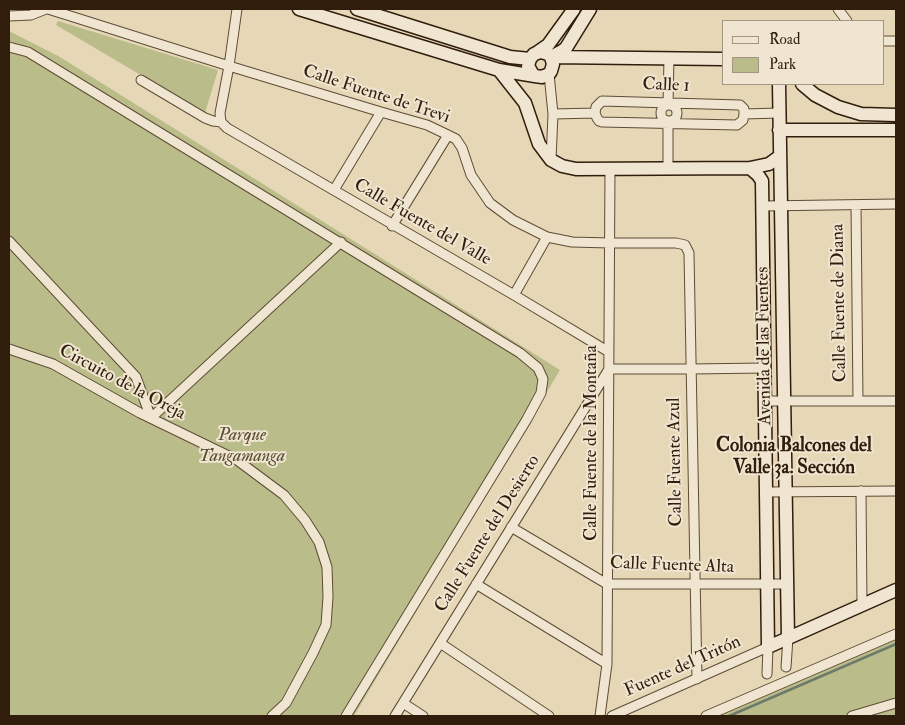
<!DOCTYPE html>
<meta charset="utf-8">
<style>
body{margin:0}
#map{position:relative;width:905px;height:725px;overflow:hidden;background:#e6d7b6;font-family:"IM FELL Double Pica",serif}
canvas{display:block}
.frame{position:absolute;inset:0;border:10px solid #301d0c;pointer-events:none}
.legend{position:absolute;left:722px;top:20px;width:162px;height:65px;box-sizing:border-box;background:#efe5d0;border:1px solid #a39582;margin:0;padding:6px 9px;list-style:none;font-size:15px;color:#301d0c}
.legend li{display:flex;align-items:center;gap:10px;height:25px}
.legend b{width:25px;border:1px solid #a39582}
</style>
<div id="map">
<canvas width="905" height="725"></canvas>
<div class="frame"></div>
<ul class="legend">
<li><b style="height:6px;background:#efe5d0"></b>Road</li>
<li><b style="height:14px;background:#babd8a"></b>Park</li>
</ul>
</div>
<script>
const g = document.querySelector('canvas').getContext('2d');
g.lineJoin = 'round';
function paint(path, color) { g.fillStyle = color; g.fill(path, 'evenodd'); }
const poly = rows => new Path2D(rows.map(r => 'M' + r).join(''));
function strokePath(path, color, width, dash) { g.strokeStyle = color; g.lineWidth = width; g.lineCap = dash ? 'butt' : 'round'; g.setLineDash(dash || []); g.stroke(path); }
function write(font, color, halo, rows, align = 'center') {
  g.font = font + ' "IM FELL Double Pica",serif'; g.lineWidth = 4; g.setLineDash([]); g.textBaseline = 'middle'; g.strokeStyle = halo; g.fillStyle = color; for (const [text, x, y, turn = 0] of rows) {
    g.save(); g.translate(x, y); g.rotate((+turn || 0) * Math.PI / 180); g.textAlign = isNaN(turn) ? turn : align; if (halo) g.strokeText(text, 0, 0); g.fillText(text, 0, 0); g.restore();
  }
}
paint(poly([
 [58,21,218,70,205,113,56,25],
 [9,31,60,57,560,370,354,716,9,716],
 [896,629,896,716,698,716,726,705]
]), '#babd8a');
strokePath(poly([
 [729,716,896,644]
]), '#6e7b6b', 2.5);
const street = poly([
 [48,9,229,66,381,112,427,125,448,135,456,139,462,148,471,175,490,203,513,220,547,237,572,242,610,243,676,243,685,245,689,253,697,679],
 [237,9,229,66,220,113,221,122,227,128,514,295,609,352],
 [838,9,847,21],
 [9,16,31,15,46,9],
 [884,41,896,41],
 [9,47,28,52,520,353,538,368,543,379,541,393,527,419,346,716],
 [549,74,553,114,551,160],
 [141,80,205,118,213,121,221,122],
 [668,105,669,58],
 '661 113a8 8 0 1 1 16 0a8 8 0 1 1-16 0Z',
 [595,113,596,107,602,101,740,105,744,109,744,114],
 [595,113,597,118,599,121,602,122,737,125,743,120,744,114],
 [553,114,595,113],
 [744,114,779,113],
 [668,169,668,121],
 [334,190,381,112],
 [856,205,858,401],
 [763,206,896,204],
 [392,226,448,135],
 [9,241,136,377,151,418,341,242],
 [514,295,547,237],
 [9,349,53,364,140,413,237,460,284,495,305,520,319,542,327,567,328,597,326,625,313,653,286,703,272,716],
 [765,401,896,401],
 [861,491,862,606],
 [766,492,896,491],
 [511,527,607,584,787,584],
 [476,584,607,664],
 [440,643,549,716],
 [786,667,788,638],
 [403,703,423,716],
 [395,716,609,369,690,369,765,368],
 [600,716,607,664,610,169],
 [612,716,768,647,767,674],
 [706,716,896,634],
 [852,716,896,703]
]);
const secondary = poly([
 [299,9,499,70,535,76],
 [357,9,510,57,530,59],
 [535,54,548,45,574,9],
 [551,57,553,64,551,71,549,74,542,77,535,76,532,73,528,66,530,59,534,54,541,52,548,54,551,57,724,59],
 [551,57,562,51,566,48,590,9],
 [499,70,525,103,539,144,551,160,562,166,576,169,750,168,769,164,780,156],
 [779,84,788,638],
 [802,84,815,95,838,107,861,114,896,115],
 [779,130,896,130],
 [750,168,758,175,762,181,768,647,896,590]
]);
strokePath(street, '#5e4c36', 11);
strokePath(secondary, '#301d0c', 15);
strokePath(street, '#efe5d0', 9);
strokePath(secondary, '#efe5d0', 12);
write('18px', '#301d0c', '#efe5d0', [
 ["Calle 1",666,86,2],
 ["Calle Fuente de Trevi",376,95,18],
 ["Calle Fuente del Valle",422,223,30],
 ["Calle Fuente de Diana",840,303,-91],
 ["Avenida de las Fuentes",765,346,-91],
 ["Circuito de la Oreja",122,383,28],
 ["Calle Fuente de la Montaña",592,443,-90],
 ["Calle Fuente Azul",676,462,-91],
 ["Calle Fuente del Desierto",488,534,-58],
 ["Calle Fuente Alta",672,566,2],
 ["Fuente del Tritón",683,667,-24]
]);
write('italic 18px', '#594d32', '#efe5d0', [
 ["Parque",242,436],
 ["Tangamanga",242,457]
]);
write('bold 19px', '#301d0c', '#efe5d0', [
 ["Colonia Balcones del",794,447],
 ["Valle 3a. Sección",794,469]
]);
</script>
